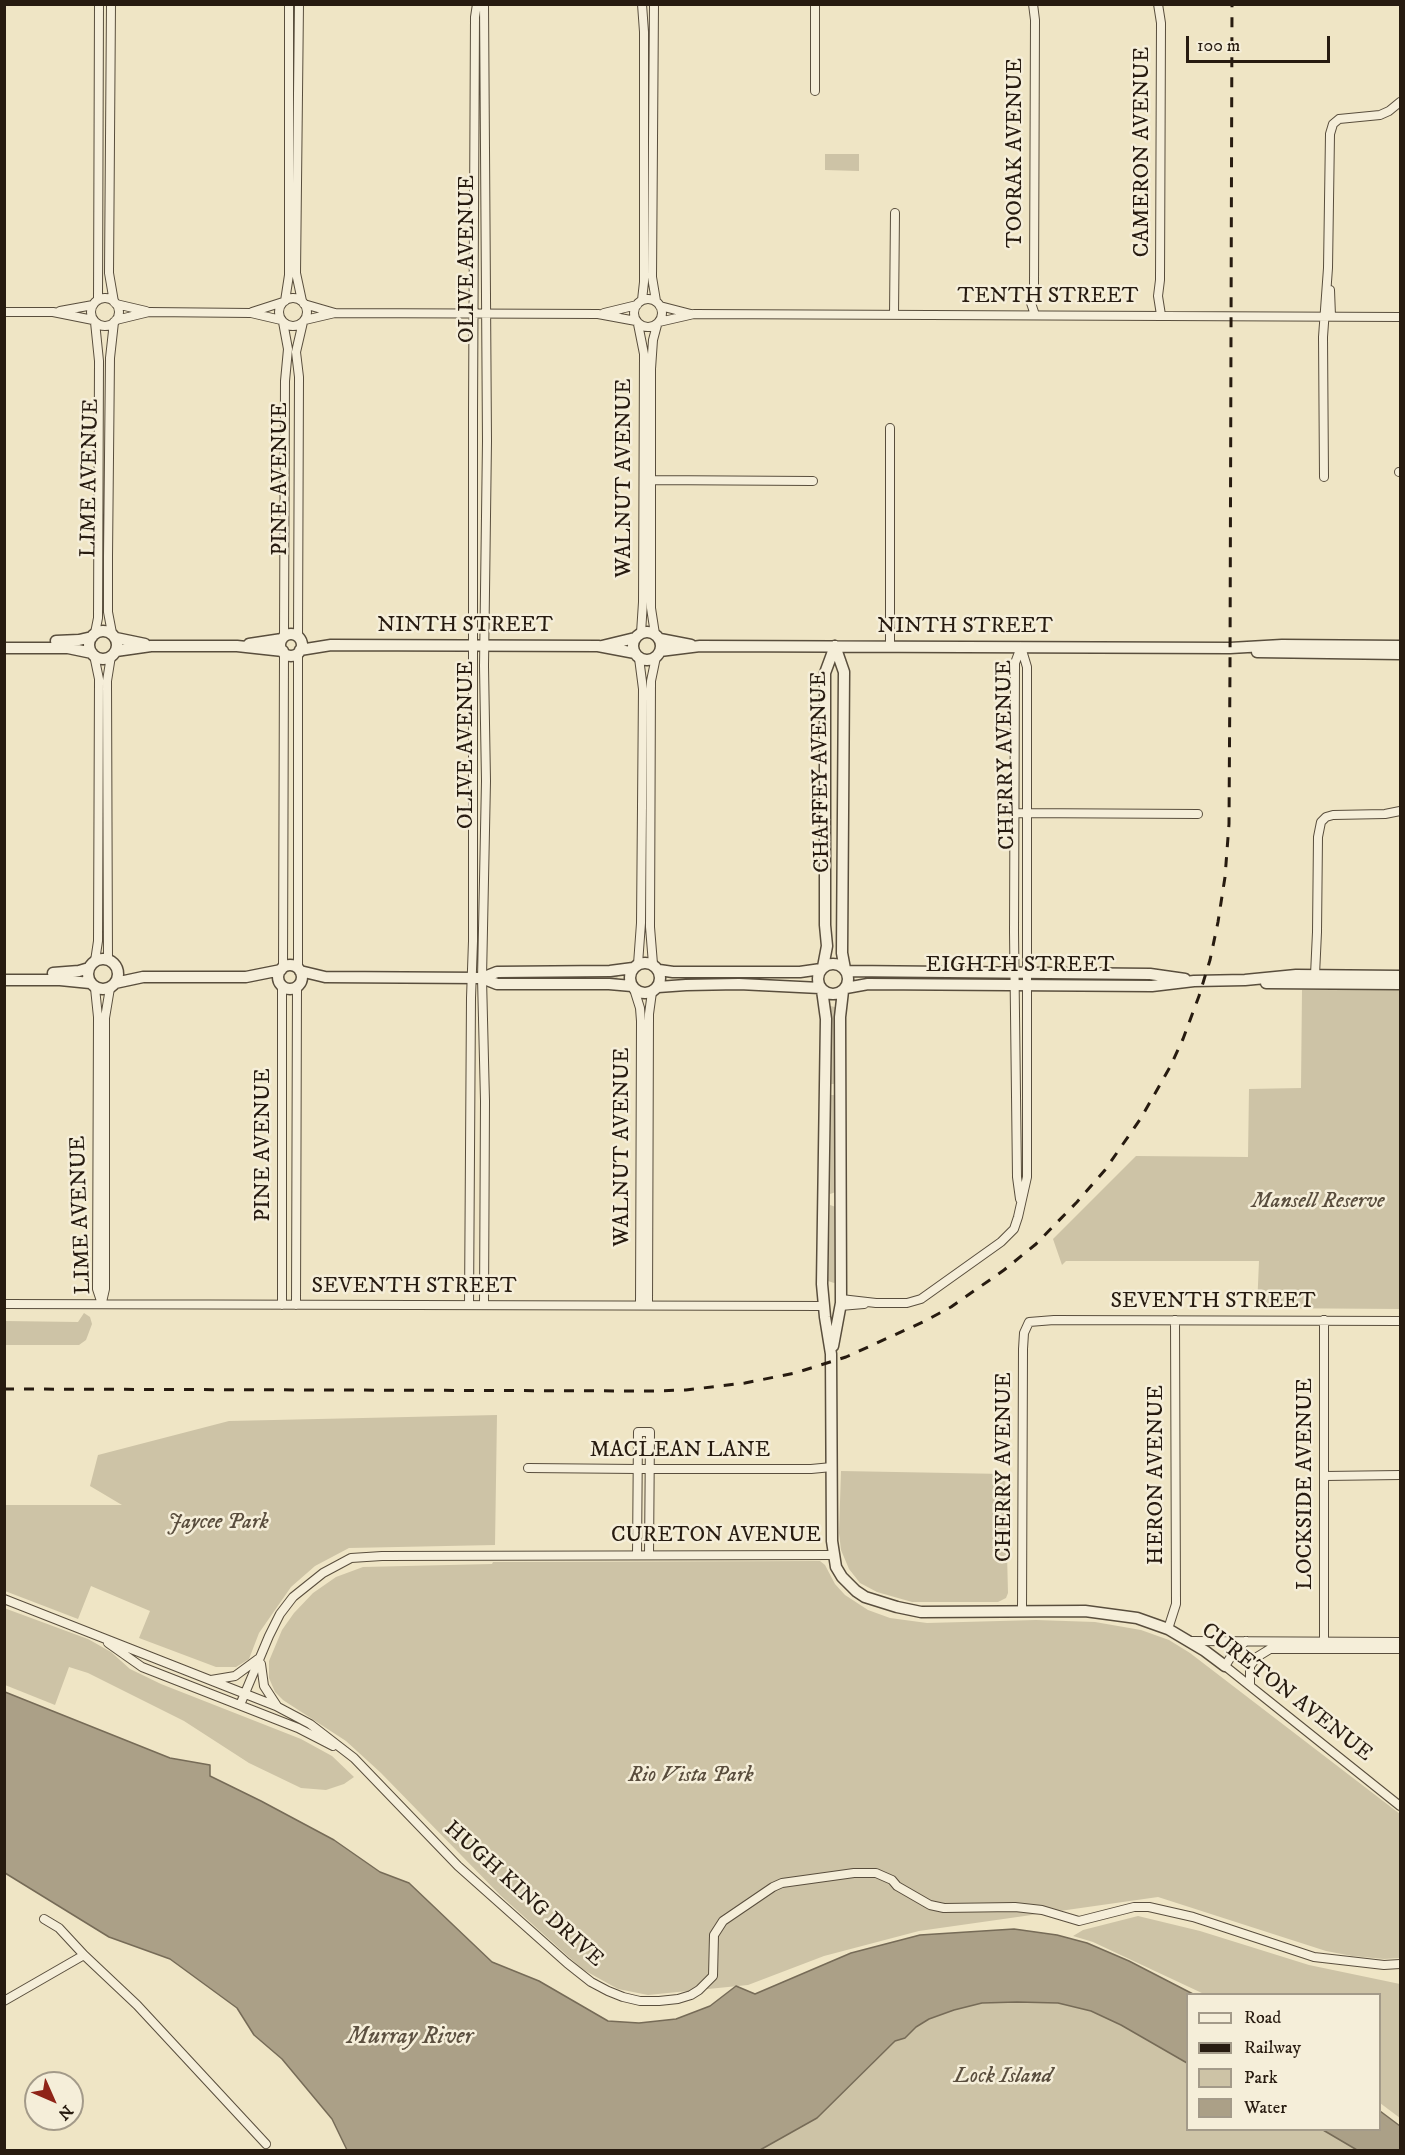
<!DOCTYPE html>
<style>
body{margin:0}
#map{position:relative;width:1405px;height:2155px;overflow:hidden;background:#efe5c5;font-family:"IM FELL DW Pica",serif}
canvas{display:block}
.frame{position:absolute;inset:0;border:6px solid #271b10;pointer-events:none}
.legend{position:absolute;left:1186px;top:1993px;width:195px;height:138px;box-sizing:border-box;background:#f5eed9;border:2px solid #a39a89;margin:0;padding:8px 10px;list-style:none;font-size:18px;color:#271b10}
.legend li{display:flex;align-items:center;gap:12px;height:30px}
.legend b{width:30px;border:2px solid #a39a89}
.north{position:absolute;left:24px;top:2071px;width:60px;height:60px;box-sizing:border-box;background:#f5eed9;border:2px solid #a39a89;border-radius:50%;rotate:135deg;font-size:16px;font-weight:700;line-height:24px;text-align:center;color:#271b10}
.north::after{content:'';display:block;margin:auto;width:21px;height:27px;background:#8f2418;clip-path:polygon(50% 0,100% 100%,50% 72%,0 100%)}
.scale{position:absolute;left:1186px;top:36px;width:144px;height:27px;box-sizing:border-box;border:3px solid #271b10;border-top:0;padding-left:8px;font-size:18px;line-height:21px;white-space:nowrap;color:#271b10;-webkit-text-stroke:4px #f5eed9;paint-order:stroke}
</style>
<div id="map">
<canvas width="1405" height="2155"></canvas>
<div class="frame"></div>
<ul class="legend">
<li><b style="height:8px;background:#f5eed9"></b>Road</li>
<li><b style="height:8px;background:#271b10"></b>Railway</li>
<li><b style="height:16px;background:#cdc3a6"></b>Park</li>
<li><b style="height:16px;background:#aba087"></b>Water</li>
</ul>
<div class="north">N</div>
<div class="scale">100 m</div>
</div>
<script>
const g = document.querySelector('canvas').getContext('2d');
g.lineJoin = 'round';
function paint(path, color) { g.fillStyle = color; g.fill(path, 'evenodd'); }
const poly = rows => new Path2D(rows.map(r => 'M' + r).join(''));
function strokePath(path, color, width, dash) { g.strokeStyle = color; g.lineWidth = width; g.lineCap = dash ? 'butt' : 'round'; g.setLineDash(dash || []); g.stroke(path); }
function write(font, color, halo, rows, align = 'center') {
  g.font = font + ' "IM FELL DW Pica",serif'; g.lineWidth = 5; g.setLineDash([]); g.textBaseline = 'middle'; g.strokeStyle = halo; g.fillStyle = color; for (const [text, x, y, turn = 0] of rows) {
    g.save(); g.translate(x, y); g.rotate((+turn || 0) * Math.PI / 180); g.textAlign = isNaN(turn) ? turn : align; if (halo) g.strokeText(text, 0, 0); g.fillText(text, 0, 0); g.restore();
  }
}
paint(poly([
 [825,154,859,154,859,171,825,170],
 [502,975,616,975,618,977,615,980,502,980],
 [1302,990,1400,990,1400,1309,1257,1308,1259,1261,1066,1261,1062,1265,1053,1239,1136,1156,1248,1157,1249,1089,1301,1088],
 [830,1006,835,1007,836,1017,835,1084,830,1084],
 [831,1095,835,1095,836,1192,830,1194],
 [830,1205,836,1207,836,1282,834,1283,828,1281],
 [84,1313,90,1317,92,1324,86,1340,79,1345,5,1345,5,1321,78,1322],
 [497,1415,495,1545,349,1548,315,1566,291,1587,259,1633,249,1659,236,1667,216,1667,139,1638,150,1611,91,1586,78,1619,5,1591,5,1505,122,1505,90,1486,98,1455,229,1421],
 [841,1471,1005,1474,1008,1593,1006,1598,998,1602,912,1602,877,1592,860,1583,849,1569,841,1550,839,1533],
 [820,1561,825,1565,835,1584,845,1595,868,1610,890,1618,927,1623,1036,1620,1095,1622,1141,1630,1169,1640,1190,1653,1400,1814,1400,1958,1384,1959,1352,1956,1326,1951,1158,1897,919,1931,824,1956,748,1985,648,1995,618,1989,582,1969,500,1895,381,1773,346,1741,283,1700,275,1692,269,1678,269,1661,282,1630,294,1613,313,1593,336,1577,363,1567,492,1564,493,1562],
 [4,1608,88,1639,111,1652,130,1669,161,1684,301,1739,332,1756,354,1777,344,1784,326,1790,301,1788,249,1763,184,1721,88,1673,69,1667,55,1705,5,1685],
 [1138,1916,1200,1931,1309,1965,1400,1984,1400,2118,1380,2103,1380,1994,1204,1994,1093,1942,1073,1936,1083,1930],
 [1017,2002,1058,2003,1091,2011,1121,2025,1187,2063,1188,2130,1323,2130,1357,2150,760,2150,817,2118,895,2041,905,2038,916,2027,929,2019,954,2010,982,2003]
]), '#cdc3a6');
const water = poly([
 [5,1692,170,1758,210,1765,210,1776,261,1801,334,1840,380,1872,409,1883,492,1962,539,1981,608,2021,639,2023,676,2019,710,2006,736,1986,755,1994,851,1953,920,1935,1014,1929,1057,1935,1087,1943,1129,1961,1193,1994,1188,1994,1187,2063,1121,2025,1091,2011,1058,2003,1017,2002,982,2003,954,2010,929,2019,916,2027,905,2038,895,2041,817,2118,760,2150,347,2150,332,2119,282,2059,254,2035,237,2008,170,1959,109,1937,5,1873,5,1692],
 [1380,2111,1400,2126,1400,2150,1357,2150,1323,2130,1380,2130,1380,2111]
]);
paint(water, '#aba087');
strokePath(water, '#766b57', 1.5);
const minor = poly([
 [111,4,109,273,114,302],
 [299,4,296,273,302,301],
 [654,4,652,277,656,301],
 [815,4,815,91],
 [1033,4,1035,20,1034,285,1031,303,1035,315],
 [1158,4,1161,23,1160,280,1158,296,1161,315],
 [1330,290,1331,316],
 '91 312a14 14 0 1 1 28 0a14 14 0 1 1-28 0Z',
 '279 312a14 14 0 1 1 28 0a14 14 0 1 1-28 0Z',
 '634 313a14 14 0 1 1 28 0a14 14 0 1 1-28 0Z',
 [98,300,99,4],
 [642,300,644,282,644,32,642,4],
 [285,301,289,275,289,4],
 [116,304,146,311],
 [304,304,335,313,598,314,636,321],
 [660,306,691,314],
 [60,311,93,305],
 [4,312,53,312,93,320],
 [252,312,283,302],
 [604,313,637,305],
 [894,315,895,213],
 [116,320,149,312,251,313,281,320],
 [305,320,335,313],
 [95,322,99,361,98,618,95,633],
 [283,322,288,349,285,381,284,636],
 [659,322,694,314,1400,317],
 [638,324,644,354,643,602,641,633],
 [1399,472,1400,472],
 [1324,477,1323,337,1328,268,1330,134,1333,124,1339,119,1380,115,1389,111,1400,102],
 [647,480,813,481],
 [112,633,108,612,108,556,110,358,114,322],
 [655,634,651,608,651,369,653,340,657,325],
 [298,636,299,377,296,352,303,322],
 [890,647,890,428],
 [94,655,99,679,98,941,95,961],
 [1015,813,1198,814],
 [108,960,107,681,111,656],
 [638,964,641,923,643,689,639,658],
 [653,964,650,927,651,681,656,657],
 [283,968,284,653],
 [298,968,298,653],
 [1315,975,1317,932,1318,837,1321,822,1326,817,1333,815,1385,814,1400,811],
 [95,988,98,1017,97,1289,102,1304],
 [634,989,640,1008,641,1021,640,1305],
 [1020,1199,1017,1177,1014,932,1015,663,1021,647],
 [841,1299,876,1303,907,1303,921,1299,1001,1242,1014,1229,1018,1217,1027,1177,1027,667,1021,647],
 [102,1302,105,1289,105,1018,110,988],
 [4,1304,824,1306],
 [282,1305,282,986],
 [296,1305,297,986],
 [469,1305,471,998,473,941,473,411,475,17,477,4],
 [484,1305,485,1101,482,978,486,781,484,666,487,441,484,4],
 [648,1305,649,1014,652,992],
 [840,1306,864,1304],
 [528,1468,638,1469,811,1469,832,1467],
 [1325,1476,1400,1475],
 [637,1555,638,1432,650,1432,649,1555],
 [4,1599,276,1706,310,1724,354,1758,458,1866,567,1963,591,1982,608,1991,623,1997,640,2001,659,2001,678,1999,691,1995,699,1990,713,1976,714,1935,723,1921,773,1887,782,1883,854,1873,876,1873,892,1880,897,1886,930,1905,944,1908,1015,1907,1042,1910,1079,1921,1134,1907,1149,1907,1193,1917,1314,1957,1384,1965,1400,1964],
 [1022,1611,1023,1349,1024,1333,1029,1322,1054,1320,1400,1321],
 [1168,1629,1176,1604,1175,1320],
 [1190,1641,1400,1642],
 [1246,1641,1232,1655,1225,1666,1400,1806],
 [108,1643,142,1667,298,1728,333,1746],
 [1324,1648,1324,1320],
 [261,1664,264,1686,277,1706],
 [211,1680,235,1676,258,1659],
 [1250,1685,1250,1666,1257,1657,1270,1649,1400,1649],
 [240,1705,269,1636,280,1614,293,1597,323,1573,351,1558,382,1556,833,1555],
 [44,1919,59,1928,84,1955,137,2005,266,2144],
 [4,2001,84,1955]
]);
const tertiary = poly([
 '89 645a14 14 0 1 1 28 0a14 14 0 1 1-28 0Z',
 '633 646a14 14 0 1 1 28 0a14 14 0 1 1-28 0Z',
 '280 645a11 11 0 1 1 22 0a11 11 0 1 1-22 0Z',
 [116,638,145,644],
 [660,639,691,645],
 [56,641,79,640,92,637],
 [249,644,282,639],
 [602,646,635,638],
 [835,646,844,672,842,953,845,969],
 [4,648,68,648,92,653],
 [300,650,331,645,598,646,635,653],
 [116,651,151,646,237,646,283,651],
 [660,651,700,646,1230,648,1282,645,1400,646],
 [1257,652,1400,654],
 '88 974a15 15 0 1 1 30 0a15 15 0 1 1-30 0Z',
 '630 978a15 15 0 1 1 30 0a15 15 0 1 1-30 0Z',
 '818 979a15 15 0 1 1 30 0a15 15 0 1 1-30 0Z',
 '278 977a12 12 0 1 1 24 0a12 12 0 1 1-24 0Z',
 [823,967,827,946,825,925,825,673,835,646],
 [659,970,673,972,800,972,821,969],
 [300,971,325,977,482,978,497,984,609,984,632,986],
 [847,971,1150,974,1185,979],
 [53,973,79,971,89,968],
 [482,978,497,972,610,971,633,968],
 [4,980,60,980,90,983],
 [115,983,143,977,246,977,281,970],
 [1266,983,1400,984],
 [658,987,686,985,739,984,820,988],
 [846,988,868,984,1152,986,1194,981,1245,980,1296,975,1400,976],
 [822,990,826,1019,822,1284,825,1317,831,1354,832,1541,836,1567,842,1577,856,1591,865,1597,897,1607,921,1612,1085,1611,1137,1618,1168,1629,1205,1651,1225,1666],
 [833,1346,841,1303,840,1017,843,991]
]);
strokePath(minor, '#594e3d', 10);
strokePath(tertiary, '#594e3d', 13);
strokePath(minor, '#f5eed9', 8);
strokePath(tertiary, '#f5eed9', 10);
strokePath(poly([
 [4,1389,653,1391,686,1390,745,1383,795,1373,846,1357,923,1322,951,1307,1004,1270,1036,1244,1077,1202,1105,1170,1141,1118,1170,1067,1183,1039,1199,996,1210,960,1218,922,1225,877,1229,824,1230,666,1232,4]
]), '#271b10', 3, [10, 10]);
write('22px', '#271b10', '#f5eed9', [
 ["CAMERON AVENUE",1143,152,-90],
 ["TOORAK AVENUE",1016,153,-90],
 ["OLIVE AVENUE",468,259,-90],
 ["TENTH STREET",1048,297],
 ["LIME AVENUE",91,478,-89],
 ["WALNUT AVENUE",625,478,-90],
 ["PINE AVENUE",281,479,-90],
 ["NINTH STREET",465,626],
 ["NINTH STREET",965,627],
 ["OLIVE AVENUE",467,745,-90],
 ["CHERRY AVENUE",1007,755,-91],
 ["CHAFFEY AVENUE",822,772,-91],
 ["EIGHTH STREET",1020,966],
 ["PINE AVENUE",264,1145,-90],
 ["WALNUT AVENUE",623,1147,-90],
 ["LIME AVENUE",82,1215,-92],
 ["SEVENTH STREET",414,1287],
 ["SEVENTH STREET",1213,1302],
 ["MACLEAN LANE",680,1451],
 ["CHERRY AVENUE",1005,1467,-90],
 ["HERON AVENUE",1157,1475,-90],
 ["LOCKSIDE AVENUE",1306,1484,-90],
 ["CURETON AVENUE",716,1536],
 ["CURETON AVENUE",1286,1693,38],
 ["HUGH KING DRIVE",523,1895,42]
]);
write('italic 22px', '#594d3d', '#f5eed9', [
 ["Mansell Reserve",1318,1202],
 ["Jaycee Park",218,1523],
 ["Rio Vista Park",691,1776],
 ["Lock Island",1003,2077]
]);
write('italic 24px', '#5c5040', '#f5eed9', [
 ["Murray River",410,2038]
]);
</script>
